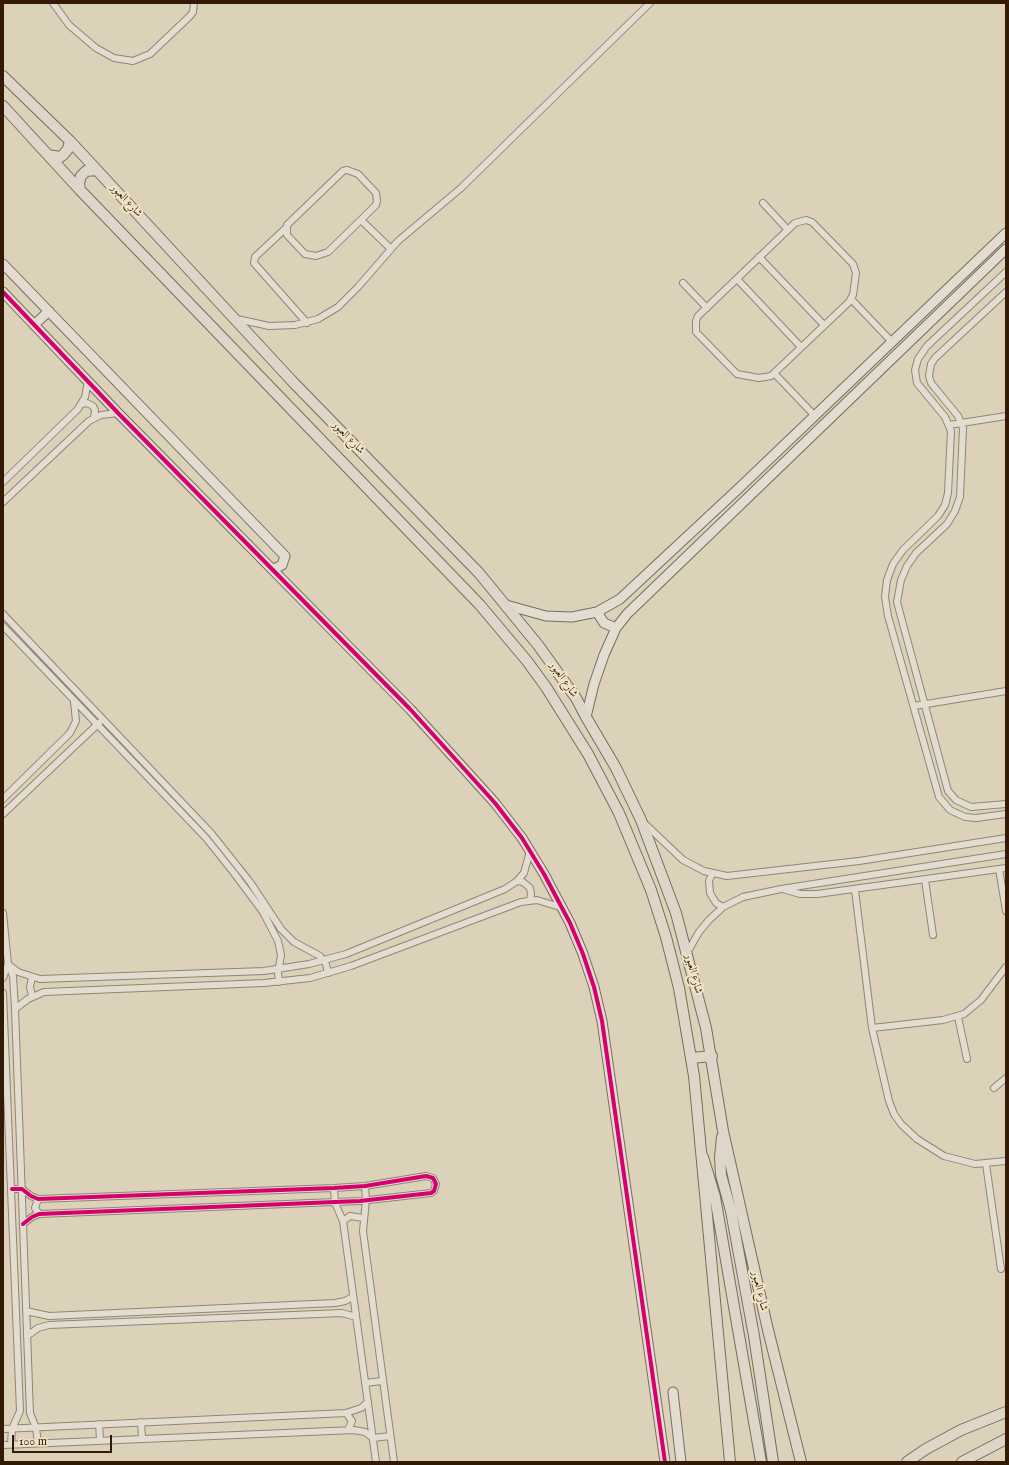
<!DOCTYPE html>
<meta charset="utf-8">
<style>
body{margin:0}
#map{position:relative;width:1009px;height:1465px;overflow:hidden;background:#dcd1b9;font-family:"IM FELL English",serif}
canvas{display:block}
.frame{position:absolute;inset:0;border:4px solid #321a05;pointer-events:none}
.scale{position:absolute;left:12px;top:1435px;width:100px;height:18px;box-sizing:border-box;border:2px solid #321a05;border-top:0;padding-left:5px;font-size:12px;line-height:14px;white-space:nowrap;color:#321a05;-webkit-text-stroke:3px #f1e4c8;paint-order:stroke}
</style>
<div id="map">
<canvas width="1009" height="1465"></canvas>
<div class="frame"></div>
<div class="scale">100 m</div>
</div>
<script>
const g = document.querySelector('canvas').getContext('2d');
g.lineJoin = 'round';
const poly = rows => new Path2D(rows.map(r => 'M' + r).join(''));
function strokePath(path, color, width, dash) { g.strokeStyle = color; g.lineWidth = width; g.lineCap = dash ? 'butt' : 'round'; g.setLineDash(dash || []); g.stroke(path); }
function write(font, color, halo, rows, align = 'center') {
  g.font = font + ' "IM FELL English",Amiri,serif'; g.lineWidth = 4; g.setLineDash([]); g.textBaseline = 'middle'; g.strokeStyle = halo; g.fillStyle = color; for (const [text, x, y, turn = 0] of rows) {
    g.save(); g.translate(x, y); g.rotate((+turn || 0) * Math.PI / 180); g.textAlign = isNaN(turn) ? turn : align; if (halo) g.strokeText(text, 0, 0); g.fillText(text, 0, 0); g.restore();
  }
}
const street = poly([
 [53,3,69,25,96,48,114,58,133,61,150,54,190,16,193,12,194,3],
 [347,170,358,174,376,193,377,201,376,205,328,252,316,256,305,254,287,235,287,225,343,171,347,170],
 [763,203,788,230],
 [361,220,391,249],
 [806,220,812,222,853,264,856,273,853,295,849,302,771,376,759,378,737,374,696,332,696,321,698,316,795,223,806,220],
 [286,228,255,257,254,263,307,323],
 [759,257,824,325],
 [1006,272,927,346,918,359,915,370,917,383,945,417,951,431,948,493,945,505,938,516,903,550,893,564,887,580,885,597,888,616,939,797,950,810,965,817,976,818,1006,814],
 [737,279,801,347],
 [683,283,707,308],
 [1006,292,935,358,931,364,929,376,931,383,958,416,963,428,960,497,955,511,947,524,916,553,907,566,901,580,897,602,948,791,956,800,971,807,1006,804],
 [851,299,892,342],
 [237,319,269,326,295,325,318,319,338,307,358,287,398,241,461,188,650,3],
 [774,373,814,415],
 [81,404,87,403,93,406,95,410,94,418],
 [949,425,1006,416],
 [3,482,78,409,85,397,88,381],
 [3,502,89,421,101,415,118,413],
 [3,614,211,833,250,882,281,929,294,942,320,956,326,964,328,973],
 [3,626,206,838,234,873,263,912,278,941,281,955,278,973,279,982],
 [914,706,1006,691],
 [3,799,70,733,76,721,74,702],
 [3,814,99,723],
 [644,823,683,860,704,871,727,876,859,861,1006,838],
 [999,869,1006,911],
 [712,874,709,881,710,893,716,903,723,907],
 [925,880,933,935],
 [517,881,523,882,530,888,531,894,530,900],
 [783,889,800,894,817,894,1006,868],
 [855,890,872,1028,889,1101,894,1114,901,1124,917,1139,944,1156,975,1164,1006,1161],
 [3,913,8,964,13,976,15,1009,30,1413,36,1428,38,1443],
 [687,953,699,932,709,920,723,907,743,897,781,889,1006,854],
 [8,964,18,972,40,979,264,971,309,964,346,954,505,889,517,881,524,873,530,851],
 [32,977,30,987,32,996],
 [3,978,8,964],
 [3,993,20,1411,12,1429,11,1444],
 [15,1009,28,999,44,992,264,983,310,978,351,966,521,902,537,900,563,908],
 [958,1017,967,1059],
 [872,1028,943,1020,964,1014,981,1000,1006,967],
 [994,1088,1006,1078],
 [986,1164,1001,1269],
 [365,1186,366,1200,363,1231,394,1462],
 [334,1188,335,1203,343,1221,376,1462],
 [12,1189,22,1189,31,1196,38,1199,334,1188,365,1186,426,1176,433,1178,436,1184,434,1191,431,1193,360,1201,39,1214,32,1217,23,1224],
 [38,1199,35,1208,39,1214],
 [343,1221,350,1216,363,1218],
 [26,1311,49,1316,335,1303,345,1301,353,1297],
 [27,1336,38,1328,49,1325,342,1313,356,1317],
 [365,1383,382,1381],
 [346,1413,352,1421,348,1430],
 [141,1422,142,1438],
 [99,1424,100,1440],
 [3,1429,346,1413,361,1408,368,1402],
 [3,1445,354,1430,365,1432,373,1438,390,1436]
]);
const secondary = poly([
 [3,264,285,556,282,565,274,569],
 [3,292,118,413,410,709,495,803,522,838,544,874,570,923,583,954,594,987,602,1021,665,1462],
 [34,325,49,311],
 [506,605,546,616,572,617,597,612,620,599,736,491,1006,233],
 [597,612,604,623,616,628],
 [586,717,594,684,604,655,616,628,627,614,1006,249],
 [673,1392,681,1462]
]);
const primary = poly([
 [3,76,70,141,292,381,479,573,538,645,576,698,586,717,616,768,641,820,676,913,706,1028,723,1131,768,1330,801,1462],
 [3,106,80,190,480,605,527,661,546,687,588,754,619,813,651,890,666,937,679,988,694,1076,730,1462],
 [48,155,60,157,63,155,68,149,70,141],
 [80,190,79,183,81,176,86,171,97,170],
 [691,1058,712,1056],
 [722,1137,720,1157,721,1175,731,1211,754,1336,773,1462],
 [703,1157,715,1197,761,1462],
 [907,1462,926,1449,961,1430,1006,1412],
 [962,1462,1006,1439]
]);
strokePath(street, '#8f8675', 8);
strokePath(secondary, '#766d5e', 11);
strokePath(primary, '#766d5e', 12);
strokePath(street, '#e3ddd1', 6);
strokePath(secondary, '#e3ddd1', 9);
strokePath(primary, '#ded7c9', 10);
strokePath(poly([
 [3,292,118,413,410,709,495,803,522,838,544,874,570,923,583,954,594,987,602,1021,665,1462],
 [12,1189,22,1189,31,1196,38,1199,334,1188,365,1186,426,1176,433,1178,436,1184,434,1191,431,1193,360,1201,39,1214,32,1217,23,1224]
]), '#d6006c', 4);
write('11px', '#321a05', '#f1e4c8', [
 ["شارع العبور",126,201,47],
 ["شارع العبور",348,438,46],
 ["شارع العبور",563,680,55],
 ["شارع العبور",693,974,75],
 ["شارع العبور",759,1291,77]
]);
</script>
